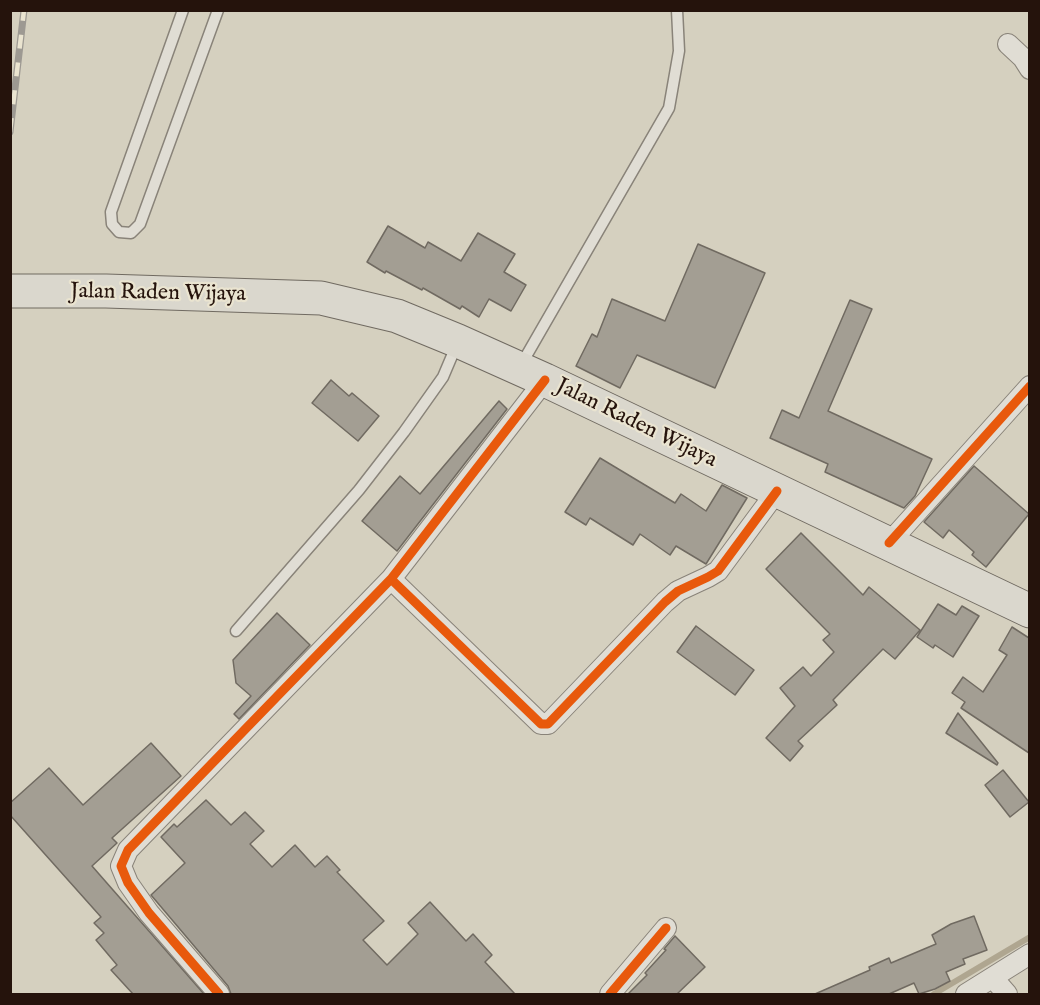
<!DOCTYPE html>
<style>
body{margin:0}
#map{position:relative;width:1040px;height:1005px;overflow:hidden;background:#d5d0bf;font-family:"IM FELL English",serif}
canvas{display:block}
.frame{position:absolute;inset:0;border:12px solid #25130c;pointer-events:none}
</style>
<div id="map">
<canvas width="1040" height="1005"></canvas>
<div class="frame"></div>
</div>
<script>
const g = document.querySelector('canvas').getContext('2d');
g.lineJoin = 'round';
const poly = rows => new Path2D(rows.map(r => 'M' + r).join(''));
function strokePath(path, color, width, dash) { g.strokeStyle = color; g.lineWidth = width; g.lineCap = dash ? 'butt' : 'round'; g.setLineDash(dash || []); g.stroke(path); }
function paint(path, color) { g.fillStyle = color; g.fill(path, 'evenodd'); }
function write(font, color, halo, rows, align = 'center') {
  g.font = font + ' "IM FELL English",serif'; g.lineWidth = 4.5; g.setLineDash([]); g.textBaseline = 'middle'; g.strokeStyle = halo; g.fillStyle = color; for (const [text, x, y, turn = 0] of rows) {
    g.save(); g.translate(x, y); g.rotate((+turn || 0) * Math.PI / 180); g.textAlign = isNaN(turn) ? turn : align; if (halo) g.strokeText(text, 0, 0); g.fillText(text, 0, 0); g.restore();
  }
}
strokePath(poly([
 [934,994,1030,937]
]), '#afa690', 6);
const building = poly([
 [388,226,425,248,428,242,461,261,478,233,515,254,504,272,526,285,511,311,489,299,479,317,462,306,460,309,423,288,422,290,386,271,385,273,367,262,388,226],
 [698,244,765,273,715,388,637,355,620,388,576,366,592,334,597,337,612,299,665,321,698,244],
 [850,300,872,309,828,411,932,459,915,496,904,508,825,472,828,464,770,438,782,410,799,418,850,300],
 [331,380,349,396,352,393,379,416,358,441,312,403,331,380],
 [499,401,507,409,397,551,362,521,400,476,420,494,499,401],
 [600,458,675,503,681,494,706,511,722,485,747,498,706,564,676,546,670,555,640,534,633,545,590,518,586,525,565,512,600,458],
 [974,466,1029,514,986,567,972,555,974,552,949,530,943,538,924,522,974,466],
 [801,533,863,595,869,587,920,630,895,659,883,649,833,700,837,705,798,741,803,746,790,761,766,738,795,706,780,688,803,667,811,676,834,652,823,640,830,634,766,569,801,533],
 [938,604,956,615,962,606,979,616,953,657,935,645,933,648,917,637,938,604],
 [277,613,310,645,239,719,234,714,251,696,236,683,233,660,277,613],
 [696,626,754,670,735,695,677,652,696,626],
 [1012,627,1029,638,1029,753,961,708,965,702,952,693,963,677,983,692,1007,655,999,650,1012,627],
 [958,713,998,763,997,765,946,733,958,713],
 [151,743,181,776,112,838,117,843,92,866,204,994,133,994,111,970,117,965,96,940,104,933,94,923,101,917,10,815,10,803,49,768,83,805,151,743],
 [1003,770,1029,802,1010,817,985,785,1003,770],
 [206,800,231,825,245,812,264,831,250,844,272,867,295,845,315,867,327,856,340,870,337,872,384,921,363,940,387,965,418,934,408,923,430,902,466,941,473,934,492,955,485,962,515,994,231,994,228,986,151,895,185,863,161,837,174,824,177,827,206,800],
 [974,916,987,950,963,959,965,964,946,972,950,981,935,989,919,994,914,983,889,994,815,994,870,970,869,967,889,958,891,963,936,944,932,935,951,924,974,916],
 [675,936,705,967,677,994,628,994,647,975,645,973,666,950,664,949,675,936]
]);
paint(building, '#a39e93');
strokePath(building, '#706a61', 1.5);
const lane = poly([
 [183,10,111,212,112,224,119,232,131,233,140,224,218,10],
 [521,365,669,108,679,51,677,10],
 [236,631,359,490,404,432,443,377,457,344]
]);
const street = poly([
 [1008,44,1023,58,1030,69],
 [889,543,1030,386],
 [391,579,541,724,548,724,665,602,678,591,708,577,718,571,777,491],
 [993,978,1007,994],
 [219,994,149,913,128,883,121,866,128,850,391,579,545,380],
 [610,994,666,928],
 [966,994,1030,954]
]);
const highway = poly([
 [10,291,106,291,321,298,397,316,458,341,545,380,1030,611]
]);
strokePath(lane, '#898379', 13);
strokePath(street, '#898379', 22);
strokePath(highway, '#706a61', 35);
strokePath(lane, '#e0ddd4', 10);
strokePath(street, '#e0ddd4', 20);
strokePath(highway, '#dad7cd', 33);
const rail = poly([
 [10,132,24,10]
]);
strokePath(rail, '#9d9992', 7);
strokePath(rail, '#eae4d0', 4.5, [14]);
strokePath(poly([
 [889,543,1030,386],
 [391,579,541,724,548,724,665,602,678,591,708,577,718,571,777,491],
 [219,994,149,913,128,883,121,866,128,850,391,579,545,380],
 [610,994,666,928]
]), '#e8590c', 9);
write('22px', '#25130c', '#eae4d0', [
 ["Jalan Raden Wijaya",158,294,1],
 ["Jalan Raden Wijaya",636,424,26]
]);
</script>
